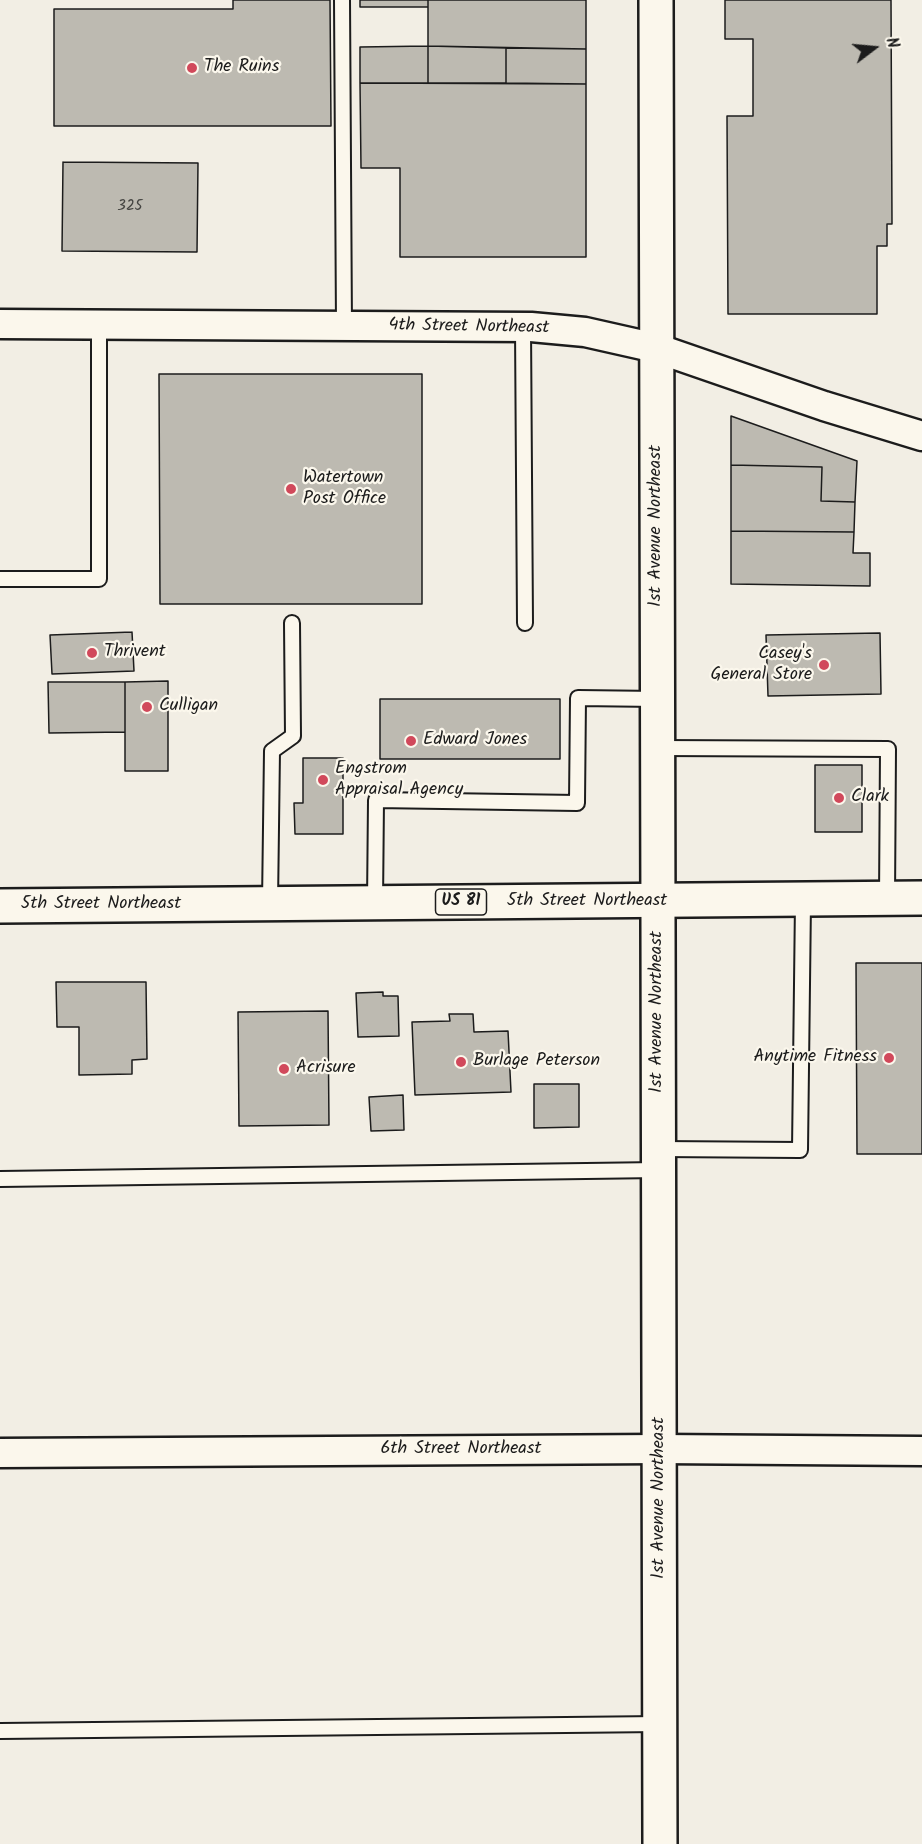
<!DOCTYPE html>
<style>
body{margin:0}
#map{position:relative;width:922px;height:1844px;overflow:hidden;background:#f2eee4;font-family:Kalam,sans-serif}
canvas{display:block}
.north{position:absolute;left:844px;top:18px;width:60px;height:60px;-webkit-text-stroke:4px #fbf7ec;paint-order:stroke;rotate:74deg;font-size:16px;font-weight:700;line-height:24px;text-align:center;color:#1c1c1c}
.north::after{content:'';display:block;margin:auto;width:21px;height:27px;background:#1c1c1c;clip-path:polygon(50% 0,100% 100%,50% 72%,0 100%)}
</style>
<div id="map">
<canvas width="922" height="1844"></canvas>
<div class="north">N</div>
</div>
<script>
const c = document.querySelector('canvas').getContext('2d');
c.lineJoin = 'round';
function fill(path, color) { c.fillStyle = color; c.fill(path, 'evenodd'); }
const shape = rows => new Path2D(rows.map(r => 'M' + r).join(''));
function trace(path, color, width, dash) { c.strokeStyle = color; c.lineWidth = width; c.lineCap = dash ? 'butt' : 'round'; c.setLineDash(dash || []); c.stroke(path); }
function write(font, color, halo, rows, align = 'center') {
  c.font = font + ' Kalam,sans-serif'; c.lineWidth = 4.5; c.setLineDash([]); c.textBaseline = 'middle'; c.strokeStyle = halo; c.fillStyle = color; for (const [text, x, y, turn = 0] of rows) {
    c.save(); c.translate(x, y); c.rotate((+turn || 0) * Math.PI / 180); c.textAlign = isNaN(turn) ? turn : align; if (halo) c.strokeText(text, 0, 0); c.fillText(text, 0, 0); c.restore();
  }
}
const building = shape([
 [233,0,330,0,331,126,54,126,54,9,233,9,233,0],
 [360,0,428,0,428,7,360,7,360,0],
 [428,0,586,0,586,49,428,46,428,0],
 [725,0,891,0,892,224,887,224,887,246,877,246,877,314,728,314,727,116,753,116,753,39,725,39,725,0],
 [428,46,428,83,360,83,360,47,428,46],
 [428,46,506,48,506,83,428,83,428,46],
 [506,48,586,49,586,84,506,83,506,48],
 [360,83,586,84,586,257,400,257,400,168,361,168,360,83],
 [63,162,198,163,197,252,62,251,63,162],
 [159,374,422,374,422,604,160,604,159,374],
 [731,416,857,461,855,502,821,501,822,467,731,465,731,416],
 [731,465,822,467,821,501,855,502,854,532,731,531,731,465],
 [731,531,854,532,853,553,870,553,870,586,731,584,731,531],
 [132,632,134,671,52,674,50,635,132,632],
 [880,633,881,694,768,696,766,635,880,633],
 [168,681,168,771,125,771,125,682,168,681],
 [48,682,125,682,125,732,49,733,48,682],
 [380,699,560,699,560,759,380,759,380,699],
 [303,758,343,758,343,834,295,834,294,803,303,803,303,758],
 [815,765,862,765,862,832,815,832,815,765],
 [856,963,922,963,922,1154,857,1154,856,963],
 [56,982,146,982,147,1059,132,1060,132,1074,79,1075,79,1027,57,1027,56,982],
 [383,992,383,996,398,996,399,1036,358,1037,356,993,383,992],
 [328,1011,329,1125,239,1126,238,1012,328,1011],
 [449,1014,473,1014,474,1032,508,1031,511,1092,415,1095,412,1022,450,1021,449,1014],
 [534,1084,579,1084,579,1127,534,1128,534,1084],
 [403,1095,404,1130,371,1131,369,1097,403,1095]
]);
fill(building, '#bdbab1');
trace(building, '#1c1c1c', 1.5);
const lane = shape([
 [342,0,344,326],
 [523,327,525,623],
 [0,579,99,579,99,324],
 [658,748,888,749,887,899],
 [270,903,272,751,293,736,292,623],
 [375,903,376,800,577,803,578,698,658,699],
 [659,1149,800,1150,803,901],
 [0,1179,659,1170],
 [0,1731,660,1724]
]);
const street = shape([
 [0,324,531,327,585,332,656,348,824,406,922,436],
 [0,1453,660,1449,922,1451]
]);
const secondary = shape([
 [656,0,660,1844]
]);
const primary = shape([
 [0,906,922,898]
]);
trace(lane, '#1c1c1c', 18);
trace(street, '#1c1c1c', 33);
trace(secondary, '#1c1c1c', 38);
trace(primary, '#1c1c1c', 38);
trace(lane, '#fbf7ec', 14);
trace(street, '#fbf7ec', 28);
trace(secondary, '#fbf7ec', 33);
trace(primary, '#fbf7ec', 33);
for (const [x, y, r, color] of [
 [192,68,6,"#d1495b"],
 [291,489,6,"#d1495b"],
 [92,653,6,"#d1495b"],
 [824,665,6,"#d1495b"],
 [147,707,6,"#d1495b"],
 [411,741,6,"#d1495b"],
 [323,780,6,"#d1495b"],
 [839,798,6,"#d1495b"],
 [889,1058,6,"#d1495b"],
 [461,1062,6,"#d1495b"],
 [284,1069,6,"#d1495b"]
]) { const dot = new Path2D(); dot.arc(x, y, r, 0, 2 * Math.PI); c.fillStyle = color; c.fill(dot); trace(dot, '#fbf7ec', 2); }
write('15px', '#444441', null, [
 ["325",130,207]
]);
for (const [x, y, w] of [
 [461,902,51]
]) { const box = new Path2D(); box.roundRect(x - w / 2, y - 13, w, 26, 4.5); c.fillStyle = '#fbf7ec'; c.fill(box); trace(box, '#1c1c1c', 1.5); }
write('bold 16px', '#1c1c1c', null, [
 ["US 81",461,902]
]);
write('18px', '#1c1c1c', '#fbf7ec', [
 ["The Ruins",204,68],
 ["Watertown",303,479],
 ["Post Office",303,500],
 ["Thrivent",104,653],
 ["Casey's",812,655,"right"],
 ["General Store",812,676,"right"],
 ["Culligan",159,707],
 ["Edward Jones",423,741],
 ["Engstrom",335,770],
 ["Appraisal Agency",335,791],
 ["Clark",851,798],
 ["Anytime Fitness",877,1058,"right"],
 ["Burlage Peterson",473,1062],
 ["Acrisure",296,1069]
], 'left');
write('18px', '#1c1c1c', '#fbf7ec', [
 ["4th Street Northeast",469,328,1],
 ["1st Avenue Northeast",657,526,-90],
 ["5th Street Northeast",587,902],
 ["5th Street Northeast",101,905],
 ["1st Avenue Northeast",658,1012,-90],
 ["6th Street Northeast",461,1450],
 ["1st Avenue Northeast",660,1498,-90]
]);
</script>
